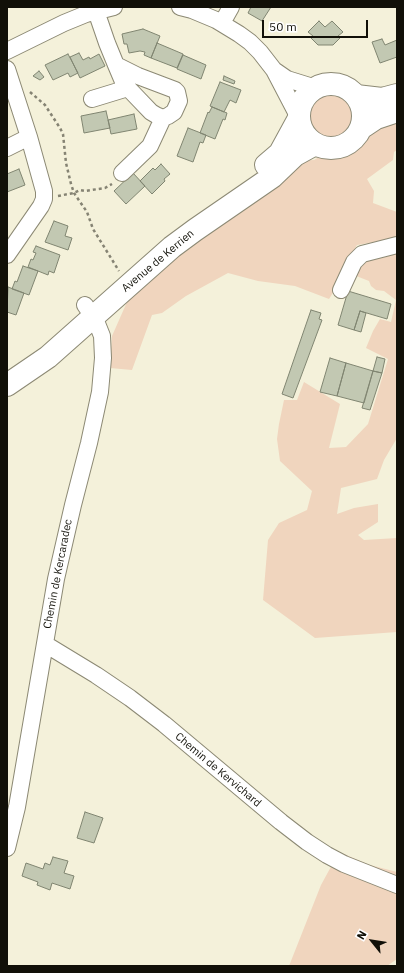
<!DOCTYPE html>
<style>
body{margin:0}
#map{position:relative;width:404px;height:973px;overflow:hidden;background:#f4f1da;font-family:"IBM Plex Sans",sans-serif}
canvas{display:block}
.frame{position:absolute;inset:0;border:8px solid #111008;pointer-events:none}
.north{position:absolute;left:352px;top:921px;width:40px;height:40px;-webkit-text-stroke:3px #fff;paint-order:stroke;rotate:300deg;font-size:11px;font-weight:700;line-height:16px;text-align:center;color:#111008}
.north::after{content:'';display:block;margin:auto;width:14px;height:18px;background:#111008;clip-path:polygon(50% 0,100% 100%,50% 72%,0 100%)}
.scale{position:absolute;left:262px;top:20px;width:106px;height:18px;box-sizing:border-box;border:2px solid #111008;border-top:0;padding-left:5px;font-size:12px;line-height:14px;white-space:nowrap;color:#111008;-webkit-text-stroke:3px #fff;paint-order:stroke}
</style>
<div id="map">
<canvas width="404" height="973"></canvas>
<div class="frame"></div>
<div class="north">N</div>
<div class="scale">50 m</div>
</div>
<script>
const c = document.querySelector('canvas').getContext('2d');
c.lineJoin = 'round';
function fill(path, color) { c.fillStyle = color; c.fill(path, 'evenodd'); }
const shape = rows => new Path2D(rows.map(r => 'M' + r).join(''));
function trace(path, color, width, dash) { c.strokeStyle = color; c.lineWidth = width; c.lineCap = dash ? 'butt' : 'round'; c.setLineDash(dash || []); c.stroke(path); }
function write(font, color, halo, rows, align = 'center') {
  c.font = font + ' "IBM Plex Sans",sans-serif'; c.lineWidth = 3; c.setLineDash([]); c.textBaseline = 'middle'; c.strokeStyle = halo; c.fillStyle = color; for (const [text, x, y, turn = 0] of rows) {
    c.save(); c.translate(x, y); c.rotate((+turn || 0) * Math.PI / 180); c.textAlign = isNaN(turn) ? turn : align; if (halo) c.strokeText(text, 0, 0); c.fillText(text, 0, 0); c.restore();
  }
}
fill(shape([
 '307 115a24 24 0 1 1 48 0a24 24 0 1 1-48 0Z',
 [397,118,397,150,394,152,393,160,367,179,374,191,373,203,397,212,397,238,357,245,350,257,397,252,397,438,384,460,377,479,341,488,337,514,354,508,378,504,378,522,358,535,364,540,397,538,397,632,315,638,263,600,268,540,279,523,307,510,312,491,280,461,277,439,279,424,284,400,297,400,304,382,340,404,329,448,346,447,368,424,388,359,366,348,373,331,380,319,391,322,396,300,384,291,376,290,371,286,369,281,346,272,329,299,295,286,258,281,228,273,186,296,162,313,152,315,132,370,110,368,112,336,127,302,137,286,296,161,314,160,327,152,342,150,380,124],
 [339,852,370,865,397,872,397,959,387,966,289,966,321,885]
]), '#f0d5be');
const building = shape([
 [251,7,271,7,262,21,248,13,251,7],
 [319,21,325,27,332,21,343,32,338,36,340,38,333,45,318,45,311,38,313,36,308,32,319,21],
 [143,29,160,36,151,58,144,55,145,52,140,51,129,53,127,44,124,44,122,34,143,29],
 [382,39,385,45,397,40,397,57,380,63,372,42,382,39],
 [157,43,183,54,177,68,151,58,157,43],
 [79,53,83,60,89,57,90,59,99,54,105,66,80,78,70,57,79,53],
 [68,54,78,73,70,77,68,73,53,80,45,65,68,54],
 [183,55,206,65,201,79,177,69,183,55],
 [39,71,44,77,40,80,33,76,39,71],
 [224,76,235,81,234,84,223,80,224,76],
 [220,82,241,90,236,103,230,100,224,112,210,106,220,82],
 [212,107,227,113,225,120,223,119,215,139,200,133,208,112,209,113,212,107],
 [106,111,110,128,84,133,81,116,106,111],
 [134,114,137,129,111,134,108,120,134,114],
 [188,128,206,135,203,143,200,142,193,162,177,156,188,128],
 [161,164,170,174,164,179,165,181,152,194,140,181,153,168,155,170,161,164],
 [19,169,25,185,7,192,7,174,19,169],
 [133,173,145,186,126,204,114,191,133,173],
 [54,221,68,226,65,236,72,238,68,250,45,242,54,221],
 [36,246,60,255,54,273,49,271,48,275,28,267,31,259,33,260,36,253,33,252,36,246],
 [23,266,38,271,29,295,12,289,15,281,17,282,23,266],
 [8,287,24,293,16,315,7,312,8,287],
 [348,291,391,304,387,319,360,311,354,330,338,325,348,291],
 [311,310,321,313,319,319,322,320,293,398,282,394,311,310],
 [360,311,366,313,361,332,354,330,360,311],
 [377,357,385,359,382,373,373,371,377,357],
 [330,358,346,363,337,396,320,392,330,358],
 [346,363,373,371,364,403,337,396,346,363],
 [373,371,382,373,370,410,362,408,373,371],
 [85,812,103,818,94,843,77,838,85,812],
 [53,857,68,861,64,873,74,876,70,889,52,883,50,890,37,885,38,882,22,876,26,863,43,869,45,863,50,865,53,857]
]);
fill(building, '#c2c8b2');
trace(building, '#808571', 1);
const minor = shape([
 [180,7,192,10,216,20,239,34,250,42,260,52,274,70,298,116],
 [96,11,107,43,116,65,124,84,128,88,151,112,156,115,163,118,168,116,174,112,179,101,177,92,175,90,138,76,116,65],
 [222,23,231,7],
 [7,51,64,23,86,14,114,7],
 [7,69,29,137,44,191,44,199,41,206,7,255],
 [274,70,287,79,316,88],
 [92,99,128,88],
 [7,148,29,137],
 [122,173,150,146,163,118],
 [341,290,354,262,362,254,397,245],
 [45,644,96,675,130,698,164,724,281,822,307,842,327,855,344,864,397,885],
 [7,848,17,807,56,579,73,505,89,443,100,392,103,358,102,336,96,321,85,305]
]);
const primary = shape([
 '299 116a32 32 0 1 1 64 0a32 32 0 1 1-64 0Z',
 [356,96,382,99,397,95],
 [361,128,376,118,397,111],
 [266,165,280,153,298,120],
 [7,385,48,357,172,247,195,230,272,177,295,155,315,144]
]);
trace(minor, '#8c8974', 18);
trace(primary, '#8c8974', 24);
trace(shape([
 [30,92,45,105,60,128,63,134,66,163,71,184,74,193,87,212,93,229,119,271],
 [58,196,74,193,80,190,85,191,105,188,112,184]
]), '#858373', 2.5, [3, 3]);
trace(minor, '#fff', 16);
trace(primary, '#fff', 22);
write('11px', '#111008', '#fff', [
 ["Avenue de Kerrien",158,261,-40],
 ["Chemin de Kercaradec",58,574,-79],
 ["Chemin de Kervichard",218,770,40]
]);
</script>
